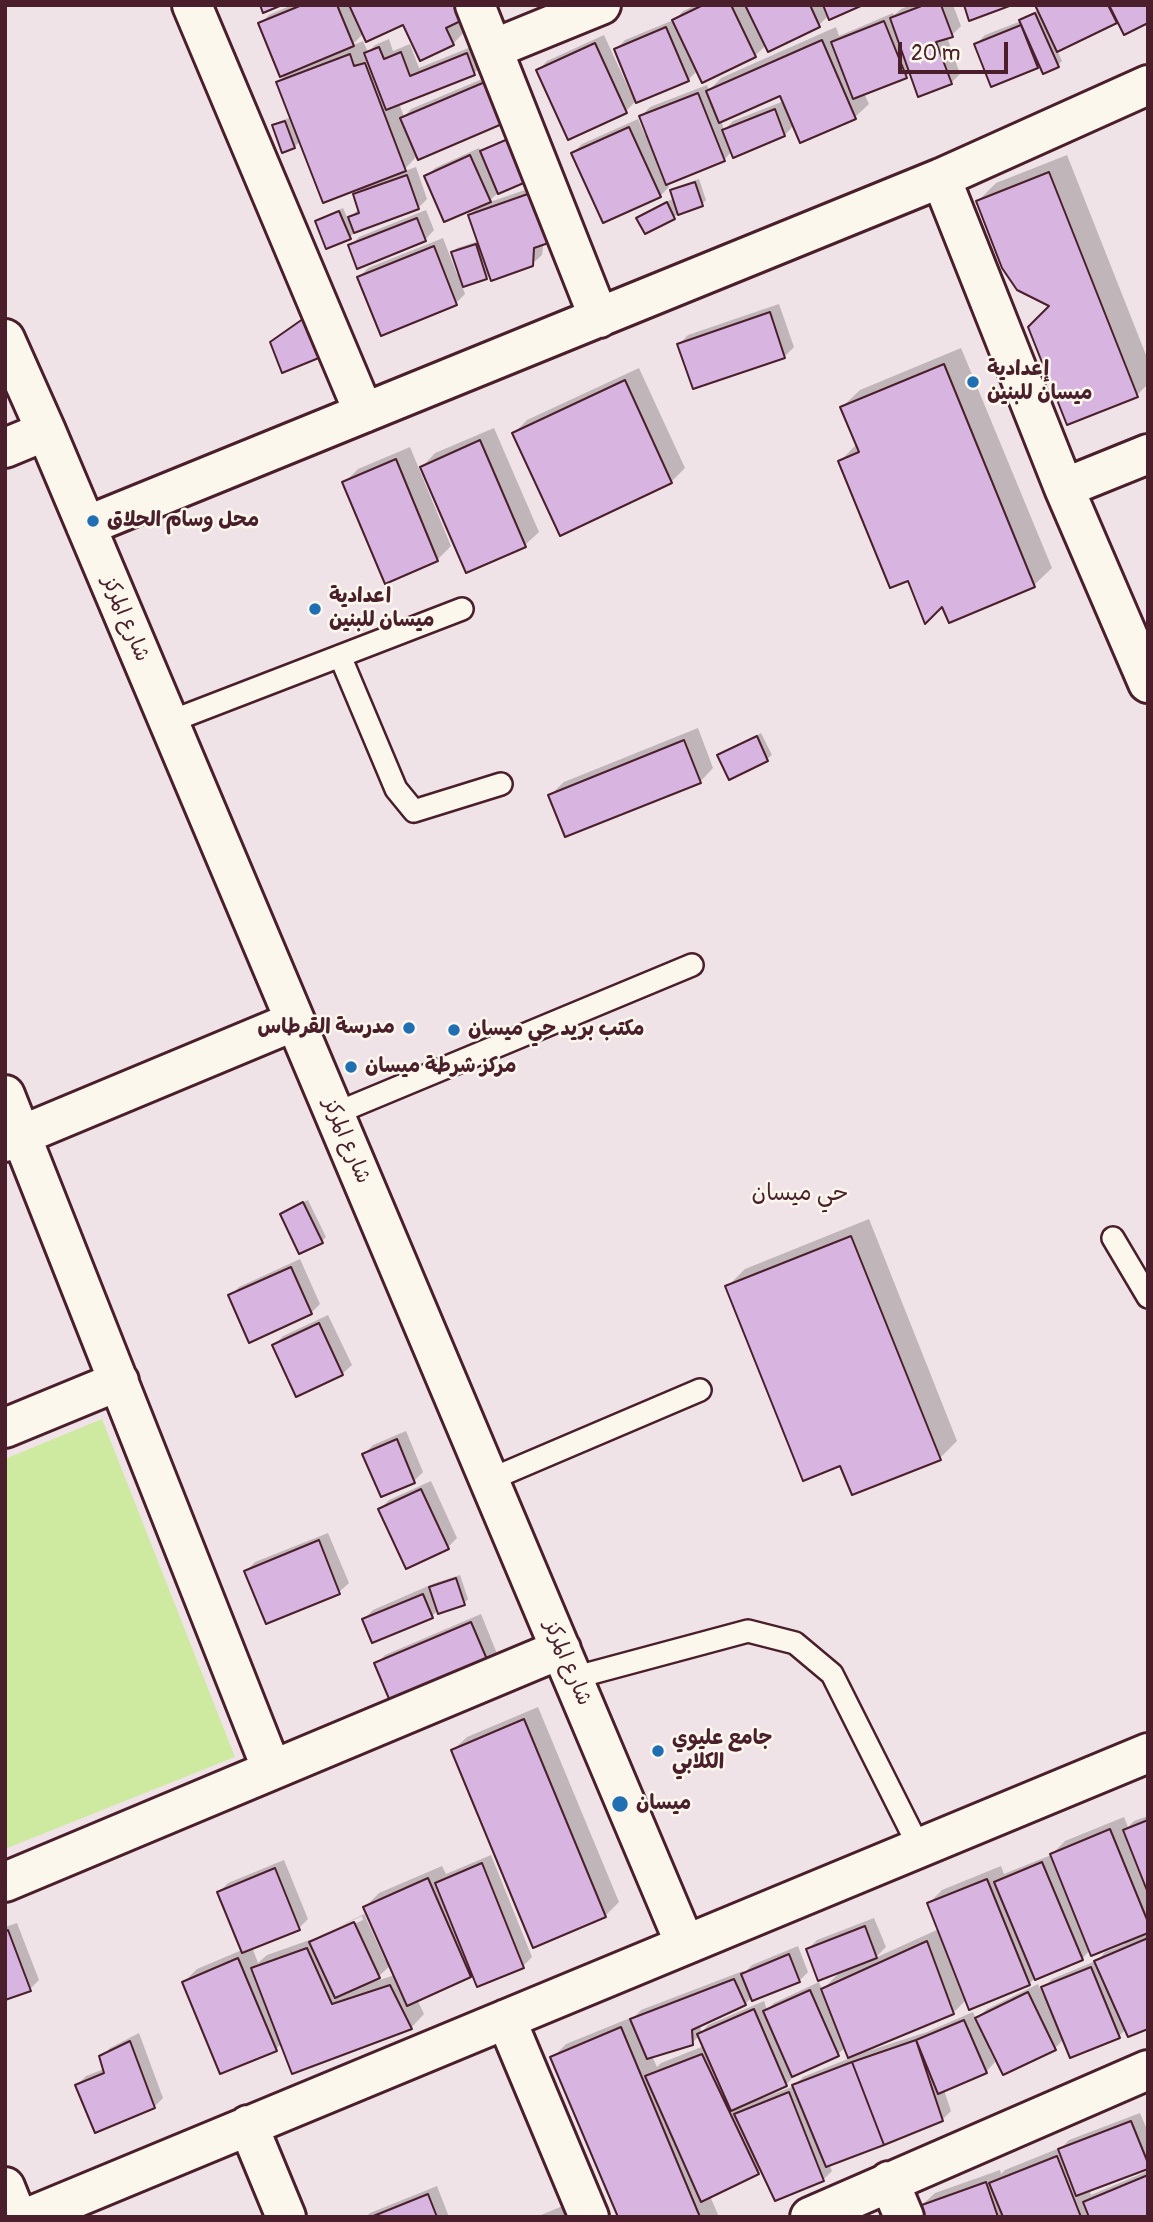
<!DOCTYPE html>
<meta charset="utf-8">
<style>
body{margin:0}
#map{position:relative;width:1153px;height:2222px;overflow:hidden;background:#f0e3e8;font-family:Pangolin,sans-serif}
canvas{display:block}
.frame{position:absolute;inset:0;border:7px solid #4a1f2b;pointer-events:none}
.scale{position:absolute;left:898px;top:42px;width:110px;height:32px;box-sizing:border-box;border:4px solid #4a1f2b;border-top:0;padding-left:9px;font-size:21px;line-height:24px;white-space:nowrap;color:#4a1f2b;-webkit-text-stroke:5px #fbf7ec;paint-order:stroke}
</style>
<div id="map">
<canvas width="1153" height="2222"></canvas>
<div class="frame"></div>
<div class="scale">20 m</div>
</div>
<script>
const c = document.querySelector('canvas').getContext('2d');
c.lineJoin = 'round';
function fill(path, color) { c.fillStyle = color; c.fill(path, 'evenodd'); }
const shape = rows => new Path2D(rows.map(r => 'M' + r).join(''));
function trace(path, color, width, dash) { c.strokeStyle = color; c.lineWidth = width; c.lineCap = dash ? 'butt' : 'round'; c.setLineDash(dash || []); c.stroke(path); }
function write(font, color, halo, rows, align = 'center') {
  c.font = font + ' Pangolin,"Playpen Sans Arabic",sans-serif'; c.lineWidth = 5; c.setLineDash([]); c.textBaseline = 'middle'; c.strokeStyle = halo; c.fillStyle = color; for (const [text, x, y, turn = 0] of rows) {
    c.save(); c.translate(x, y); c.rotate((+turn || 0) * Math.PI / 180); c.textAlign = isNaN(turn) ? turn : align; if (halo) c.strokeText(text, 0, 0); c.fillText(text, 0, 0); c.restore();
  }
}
fill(shape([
 [102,1419,235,1757,5,1849,5,1459]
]), '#cee9a0');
fill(shape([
 [292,5,480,5,466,30,453,44,403,22,364,33,351,46,363,41,368,52,375,45,389,39,393,51,410,44,419,68,476,45,483,64,474,73,399,103,404,117,411,109,494,74,402,172,416,167,427,199,418,208,353,231,354,233,350,237,317,222,321,218,343,208,348,219,360,208,355,195,366,184,301,141,294,147,274,126,278,122,291,117,278,83,290,70,260,24,269,15],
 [696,5,859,5,829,15,819,25,766,45,755,56,698,70,688,80,635,102,626,111,538,70,547,61,604,35,633,98,636,97,616,49,625,40,676,19,683,11],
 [911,5,953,5,961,26,952,35,947,37,960,74,951,83,911,71,906,77,864,93,869,104,855,117,794,125,785,135,732,151,724,160,667,182,669,187,660,196,573,153,582,144,638,119,645,135,648,134,641,116,650,107,707,85,709,90,721,78,836,27,839,36,893,13,894,15,901,9],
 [781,94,784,101,733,121,724,130,721,120],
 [1037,5,1148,5,1057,50,1062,61,1058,65,1040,63,1037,66,976,44,985,35,1021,21,1025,16,1039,10],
 [512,137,499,192,487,203,551,181,542,255,532,264,491,273,486,278,462,286,465,294,456,303,359,277,368,268,443,238,457,274,460,273,453,252,457,248,479,241,470,215,480,205,426,177,435,168,479,148,482,153,487,148],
 [1067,155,1148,360,1148,384,1137,395,1051,306,978,201,996,183],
 [699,179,706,200,702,204,679,213,674,217,646,232,638,218,643,214,674,198,672,191,676,187],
 [426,210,434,230,425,240,350,246,359,237],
 [779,304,794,347,785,356,694,387,679,344,688,335],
 [961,348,1052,568,1034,585,943,604,909,578,840,461,857,444,842,407,860,390],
 [639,368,685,468,671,482,514,433,527,420],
 [494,428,539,532,525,545,422,467,435,453],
 [410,447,451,546,437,560,344,483,358,469],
 [698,728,713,768,700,782,550,795,564,782],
 [761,733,772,755,767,759,730,778,719,756,724,752],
 [308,1200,326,1237,322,1241,282,1214,286,1210],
 [869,1219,957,1441,940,1458,841,1464,727,1287,745,1269],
 [300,1259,320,1304,311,1313,230,1296,239,1287],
 [328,1315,352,1365,342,1374,297,1395,274,1345,283,1336],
 [406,1431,423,1472,414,1481,364,1454,373,1445],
 [431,1481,457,1538,448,1547,380,1509,389,1500],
 [328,1533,349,1583,339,1592,267,1622,246,1571,255,1562],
 [460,1575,468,1599,464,1603,438,1610,432,1616,364,1619,373,1610,435,1583],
 [481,1614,500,1661,376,1664,385,1655],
 [538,1707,619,1902,606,1915,534,1945,453,1750,467,1737],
 [1148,1816,1148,1933,1146,1934,1148,1934,1148,2027,1126,2029,1119,2036,1064,2039,1055,2048,989,2049,995,2062,986,2072,944,2090,951,2111,942,2120,829,2164,832,2171,823,2180,762,2169,710,2196,719,2217,619,2217,553,2057,566,2044,635,2016,641,2010,743,1971,744,1973,752,1965,798,1946,808,1972,799,1981,752,1997,745,2004,700,2024,701,2033,708,2025,764,2001,767,2010,774,2003,819,1982,822,1990,843,1969,808,1949,817,1940,874,1918,886,1947,875,1958,939,1929,929,1903,942,1890,1001,1866,1004,1874,1051,1855,1065,1841,1124,1817,1128,1827,1134,1821],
 [1124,1941,1125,1944,1105,1952,1098,1960,1052,1979,1043,1988,1046,1996,1044,1997,1038,1984,987,2009,976,2019,973,2012,927,2032,865,2052,864,2050,953,2013,967,1999,1029,1984,1034,1979,1082,1959,1090,1950],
 [700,2035,704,2046,661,2063,657,2067,652,2056,692,2043],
 [846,2047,850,2058,803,2077,794,2086,763,2098,761,2095,786,2085,795,2075,838,2054],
 [491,1855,532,1957,523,1966,473,1973,417,1999,424,2014,411,2028,282,2043,276,2049,184,1982,197,1969,242,1950,219,1892,228,1883,284,1860,308,1919,299,1928,252,1947,258,1963,267,1955,318,1937,364,1914,385,1960,388,1958,365,1907,379,1893,442,1866,446,1874],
 [362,1916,363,1920,321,1939,321,1935],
 [391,1965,395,1975,367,1984,366,1982,379,1976],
 [17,1923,39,1980,30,1989,5,1998,5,1927],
 [139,2033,163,2098,154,2107,77,2085,86,2076,104,2069,101,2057,110,2048],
 [1140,2113,1148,2132,1148,2167,1089,2189,1091,2195,1148,2171,1148,2217,925,2217,921,2206,935,2193,1000,2170,1001,2174,1005,2170,1062,2147,1069,2140],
 [437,2186,449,2217,366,2217,370,2213],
 [570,2203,575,2217,536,2217]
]), '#0003');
const building = shape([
 [260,5,282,5,263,13,260,5],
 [302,5,337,5,354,46,280,77,258,23,302,5],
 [349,5,466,5,471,16,446,28,454,45,420,61,403,25,366,42,349,5],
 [703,5,731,5,756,57,702,83,672,20,703,5],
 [745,5,810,5,820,27,768,52,745,5],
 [823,5,863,5,829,20,823,5],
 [924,5,941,5,953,37,936,42,952,84,918,97,890,18,924,5],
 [964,5,1012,5,969,21,964,5],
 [1035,5,1108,5,1117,23,1057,52,1035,5],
 [1109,5,1148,5,1148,23,1124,35,1109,5],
 [1035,13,1059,67,1043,74,1019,20,1035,13],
 [884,21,907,78,853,99,831,42,884,21],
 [1021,25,1038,68,991,87,974,44,1021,25],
 [666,27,689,81,636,103,614,49,666,27],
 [822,40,856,119,800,143,780,96,719,123,706,91,822,40],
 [595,43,627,113,568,140,536,70,595,43],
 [379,47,384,59,401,52,410,76,467,53,475,75,386,110,364,53,379,47],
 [350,54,354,66,365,63,406,171,323,203,276,82,350,54],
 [485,82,502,124,418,160,400,118,485,82],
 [698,93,725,161,666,185,639,116,698,93],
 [775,109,785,136,733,158,722,130,775,109],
 [285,121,295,148,282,153,272,125,285,121],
 [629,127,661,197,603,223,571,153,629,127],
 [508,139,526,182,498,194,480,151,508,139],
 [470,155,491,202,444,222,424,176,470,155],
 [1049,172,1138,397,1067,425,1028,327,1049,306,1017,290,1002,268,976,201,1049,172],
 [407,175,419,209,354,233,348,217,359,213,353,194,407,175],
 [695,182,703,206,678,215,670,190,695,182],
 [542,189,560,239,534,248,533,266,491,281,468,215,542,189],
 [667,202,675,219,645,234,636,218,667,202],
 [339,211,351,239,326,249,315,221,339,211],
 [417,218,426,241,357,269,348,245,417,218],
 [476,244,487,279,463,287,451,252,476,244],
 [434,246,457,305,381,336,357,277,434,246],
 [770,312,785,358,693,389,677,344,770,312],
 [310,314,326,355,282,373,270,342,310,314],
 [944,364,1035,587,949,623,942,607,925,624,908,581,890,588,838,461,859,452,840,407,944,364],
 [625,380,672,483,560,536,512,433,625,380],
 [480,440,526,547,466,573,420,467,480,440],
 [396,459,438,561,385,584,342,482,396,459],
 [757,736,768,761,729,780,717,755,757,736],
 [684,740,701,783,565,837,548,795,684,740],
 [303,1202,323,1243,299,1254,280,1214,303,1202],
 [851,1236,941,1460,852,1495,840,1466,803,1481,725,1286,851,1236],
 [291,1267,312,1314,249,1343,228,1295,291,1267],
 [319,1323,343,1375,296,1397,272,1345,319,1323],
 [397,1439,415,1483,381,1497,362,1454,397,1439],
 [421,1489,449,1549,406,1569,378,1509,421,1489],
 [319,1540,340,1594,266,1624,244,1571,319,1540],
 [456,1578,465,1605,438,1614,429,1587,456,1578],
 [423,1594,433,1618,372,1643,362,1619,423,1594],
 [471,1622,492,1671,395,1713,374,1663,471,1622],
 [524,1719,606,1917,533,1948,451,1750,524,1719],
 [1148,1820,1148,1893,1123,1830,1148,1820],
 [1110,1829,1148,1922,1148,1933,1091,1956,1050,1854,1110,1829],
 [1042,1862,1083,1960,1035,1980,994,1882,1042,1862],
 [482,1863,524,1968,477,1987,435,1883,482,1863],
 [275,1868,300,1930,242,1953,217,1892,275,1868],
 [428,1878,471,1977,407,2006,363,1907,428,1878],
 [987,1879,1030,1985,969,2010,927,1903,987,1879],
 [354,1922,380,1978,335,1998,309,1942,354,1922],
 [865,1926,877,1958,818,1981,806,1949,865,1926],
 [8,1930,31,1991,5,2000,5,1931,8,1930],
 [1148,1938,1148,2029,1128,2037,1094,1961,1148,1938],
 [927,1941,954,2014,848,2058,821,1989,927,1941],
 [307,1948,332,2004,390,1985,412,2029,292,2074,251,1968,307,1948],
 [789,1954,800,1982,752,2001,741,1974,789,1954],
 [238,1958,277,2051,220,2074,182,1982,238,1958],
 [1091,1967,1120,2038,1070,2058,1041,1987,1091,1967],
 [734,1979,746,2005,692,2030,693,2045,647,2059,630,2019,734,1979],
 [810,1990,839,2056,792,2077,763,2011,810,1990],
 [1028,1992,1056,2050,1003,2075,975,2018,1028,1992],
 [754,2009,787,2086,731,2111,697,2034,754,2009],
 [964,2020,987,2073,938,2094,916,2040,964,2020],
 [621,2027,700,2217,618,2217,550,2057,621,2027],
 [916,2040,943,2121,884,2145,852,2062,916,2040],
 [130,2041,155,2108,95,2133,75,2085,104,2073,99,2056,130,2041],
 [702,2054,759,2174,701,2202,645,2076,702,2054],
 [852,2062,884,2145,826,2167,792,2085,852,2062],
 [789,2092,824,2181,775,2201,734,2114,789,2092],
 [1131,2121,1148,2163,1148,2169,1076,2196,1058,2149,1131,2121],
 [1057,2156,1081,2217,1003,2217,989,2183,1057,2156],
 [1148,2175,1148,2217,1089,2217,1083,2202,1148,2175],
 [986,2182,998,2217,923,2217,919,2206,986,2182],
 [428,2194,437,2217,371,2217,428,2194]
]);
fill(building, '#d7b5e0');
trace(building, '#4a1f2b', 2);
const service = shape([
 [340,656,396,789,414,811,501,784],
 [169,722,462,609],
 [334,1114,692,965],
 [1113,1238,1148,1297],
 [489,1480,700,1390],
 [573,1678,748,1631,795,1643,832,1674,919,1847]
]);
const minor = shape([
 [192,5,364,413],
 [475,5,599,318],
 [493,49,601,5],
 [941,178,1064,488,1148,683],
 [5,339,46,431,685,1944],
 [5,448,46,431],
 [1064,488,1148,454],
 [86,526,941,178,1148,85],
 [5,1095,272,1770],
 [5,1142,295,1021],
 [5,1428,119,1381],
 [5,1882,561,1649],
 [506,2019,589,2217],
 [248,2125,286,2217],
 [889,2181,904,2217],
 [5,2187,17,2217],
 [29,2217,1148,1753],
 [810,2217,1148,2070]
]);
trace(service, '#4a1f2b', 26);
trace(minor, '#4a1f2b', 44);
trace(service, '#fbf7ec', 21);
trace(minor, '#fbf7ec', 38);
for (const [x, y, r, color] of [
 [973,382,7,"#1f6fb2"],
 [93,521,7,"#1f6fb2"],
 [315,609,7,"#1f6fb2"],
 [409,1028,7,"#1f6fb2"],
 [454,1030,7,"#1f6fb2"],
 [351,1067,7,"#1f6fb2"],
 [658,1751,7,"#1f6fb2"],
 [620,1804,9,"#1f6fb2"]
]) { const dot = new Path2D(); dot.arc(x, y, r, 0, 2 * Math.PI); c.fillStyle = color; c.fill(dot); trace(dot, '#fbf7ec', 2.5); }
write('bold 21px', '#4a1f2b', '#fbf7ec', [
 ["إعدادية",987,370],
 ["ميسان للبنين",987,394],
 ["محل وسام الحلاق",107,521],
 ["اعدادية",329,597],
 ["ميسان للبنين",329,621],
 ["مدرسة القرطاس",395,1028,"right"],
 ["مكتب بريد حي ميسان",468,1030],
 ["مركز شرطة ميسان",365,1067],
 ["جامع عليوي",672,1739],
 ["الكلابي",672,1763],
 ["ميسان",636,1804]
], 'left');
write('21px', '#4a1f2b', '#fbf7ec', [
 ["شارع المركز",125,619,67],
 ["شارع المركز",346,1141,67],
 ["شارع المركز",567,1663,67]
]);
write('23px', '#4a1f2b', '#fbf7ec', [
 ["حي ميسان",800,1194]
]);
</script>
